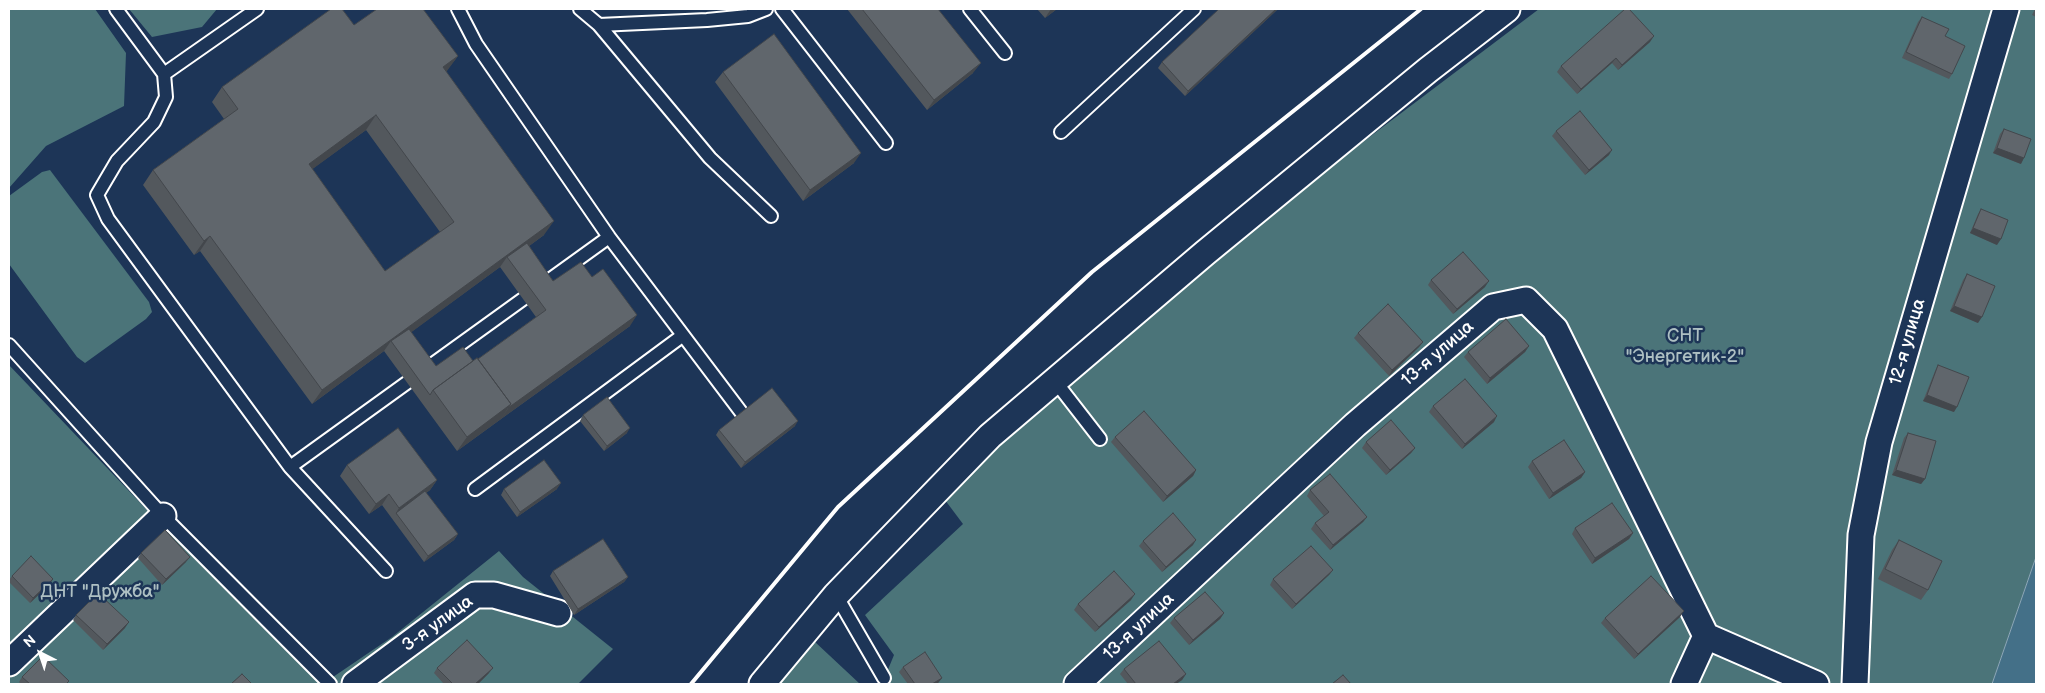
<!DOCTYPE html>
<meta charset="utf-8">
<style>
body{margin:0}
#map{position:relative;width:2045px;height:693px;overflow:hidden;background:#1d3557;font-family:"Balsamiq Sans",sans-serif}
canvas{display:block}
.frame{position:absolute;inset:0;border:10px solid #fff;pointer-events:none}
.north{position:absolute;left:15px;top:628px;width:50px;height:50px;-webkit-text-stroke:4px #1d3557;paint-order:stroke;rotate:319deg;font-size:14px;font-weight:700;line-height:20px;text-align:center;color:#fff}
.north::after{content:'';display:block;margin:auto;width:18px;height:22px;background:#fff;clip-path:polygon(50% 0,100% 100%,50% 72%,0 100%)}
</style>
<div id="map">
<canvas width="2045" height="693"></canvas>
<div class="frame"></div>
<div class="north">N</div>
</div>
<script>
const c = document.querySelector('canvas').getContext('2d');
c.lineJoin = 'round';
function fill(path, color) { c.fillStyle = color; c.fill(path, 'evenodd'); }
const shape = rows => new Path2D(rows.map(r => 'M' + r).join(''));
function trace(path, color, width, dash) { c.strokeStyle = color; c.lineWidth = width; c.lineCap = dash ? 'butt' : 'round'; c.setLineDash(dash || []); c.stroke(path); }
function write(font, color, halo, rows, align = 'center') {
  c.font = font + ' "Balsamiq Sans",sans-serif'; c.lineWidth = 5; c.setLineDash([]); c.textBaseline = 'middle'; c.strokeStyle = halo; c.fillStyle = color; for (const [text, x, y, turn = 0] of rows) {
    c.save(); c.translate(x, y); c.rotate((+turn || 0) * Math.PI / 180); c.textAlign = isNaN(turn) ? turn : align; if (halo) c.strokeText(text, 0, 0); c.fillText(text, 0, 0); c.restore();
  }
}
fill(shape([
 [9,9,95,9,126,53,124,106,46,146,9,188],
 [129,9,217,9,202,27,152,37],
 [1539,9,2036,9,2036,557,1992,684,882,684,894,655,865,615,963,524,942,496,1051,392,1343,157],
 [50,170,149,302,152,312,146,319,85,363,77,357,9,264,9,196,42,172],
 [9,365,169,533,180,523,333,677,392,637,499,551,523,577,613,649,578,684,9,684],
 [814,641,860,684,780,684]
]), '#4b7479');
const water = shape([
 [2036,557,2036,684,1992,684,2036,557]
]);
fill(water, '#447088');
trace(water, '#8fa9b8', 1);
const lane = shape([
 [116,9,164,74,166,97,154,122,117,161,97,195,108,219,290,467,386,571],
 [458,9,476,44,609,237,741,412],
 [580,9,599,25,707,20,748,16,766,9],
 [782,9,886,143],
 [970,9,1005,53],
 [599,25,710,158,771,216],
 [164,74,257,9],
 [1061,132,1194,9],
 [9,345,163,516,330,684],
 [1055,381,1100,439],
 [290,467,609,237],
 [475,489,682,336],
 [836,595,884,678]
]);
const street = shape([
 [9,663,163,516],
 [355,684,475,595,494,595,558,613],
 [762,684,836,595,990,436,1205,253,1428,70,1507,9],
 [1077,684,1355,425,1493,307,1526,300,1555,329,1706,636],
 [1684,684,1706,636,1816,684],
 [1855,684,1861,535,1879,442,2006,9]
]);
trace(lane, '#fff', 16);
trace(street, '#fff', 29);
trace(lane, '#1d3557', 12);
trace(street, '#1d3557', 25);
trace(shape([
 [691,684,838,507,1092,272,1421,9]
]), '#fff', 4);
fill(shape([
 [847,9,938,9,973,73,927,110],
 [1037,9,1057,9,1045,18],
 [1278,9,1185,96,1158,68,1162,62],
 [2035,9,2036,9,2036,17,2032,15],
 [1922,17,1945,36,1952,74,1949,79,1902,58,1918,22],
 [354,25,458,56,446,71,544,235,529,246,553,281,592,277,630,326,501,419,457,451,384,351,312,404,200,251,194,255,143,185,153,170,224,119,212,102,222,87],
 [366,130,440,232,385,271,312,169],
 [500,267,536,317,478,359,473,361,436,366,411,332],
 [1650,42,1618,70,1612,63,1577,94,1557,72,1561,66],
 [723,72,854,163,803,201,715,82],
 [2004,129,2021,164,1993,153,2000,134],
 [1556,131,1609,155,1585,175,1552,136],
 [1981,209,1997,245,1970,233,1978,214],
 [1967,274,1978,323,1950,311,1963,280],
 [1431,280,1485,287,1453,314,1428,285],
 [1358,333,1423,342,1419,347,1389,376,1354,338],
 [1529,346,1525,352,1487,384,1464,357,1468,352],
 [1938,365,1954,412,1923,401,1935,371],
 [1433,406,1494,422,1462,449,1429,412],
 [583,415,627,433,604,451,580,421],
 [795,426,741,468,716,435,719,430],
 [1908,433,1925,479,1921,484,1892,475,1904,438],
 [1115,437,1196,470,1193,476,1163,502,1111,442],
 [1366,442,1415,448,1411,453,1386,475,1362,448],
 [1532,461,1585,472,1581,478,1549,499,1528,467],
 [347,465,437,480,430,490,426,493,458,534,454,540,424,562,382,505,369,514,340,476],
 [504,489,557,489,517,517,501,495],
 [1310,490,1367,517,1363,522,1330,550,1311,529,1315,523,1324,516,1307,496],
 [1575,528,1633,533,1629,539,1592,564,1572,534],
 [1899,540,1928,590,1921,600,1878,579,1892,550],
 [1143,541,1193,545,1162,572,1139,546],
 [141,553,186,562,162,585,138,558],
 [1333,570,1329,575,1292,609,1270,585,1273,579],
 [553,571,628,577,624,582,574,615,550,576],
 [12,576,50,584,30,603,9,582,9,580],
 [1131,600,1095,632,1074,610,1078,604],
 [1224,613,1220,619,1189,645,1170,623,1174,618],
 [76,615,125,628,103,650,73,620],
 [1680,617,1634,659,1601,623,1605,618],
 [903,667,942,678,938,683,936,684,908,684,899,672],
 [437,668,489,673,478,684,444,684,434,673],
 [1124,669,1186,674,1182,680,1176,684,1128,684,1120,674],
 [22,677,69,681,66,684,21,684,19,682]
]), '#53585d');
fill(shape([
 [1051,9,1057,9,1045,18],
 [1276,9,1278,9,1185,96,1188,91],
 [1654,36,1650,42,1618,70,1622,65],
 [458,56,447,71,433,81,443,67],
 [1616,58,1612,63,1577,94,1581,89],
 [981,63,973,73,927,110,934,100],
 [376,115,366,130,299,179,309,164],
 [1997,148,2024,158,2021,164,1993,153],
 [1612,150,1609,155,1585,175,1589,170],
 [861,153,854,163,803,201,810,190],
 [554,221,544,235,510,260,507,257,500,267,394,345,391,341,384,351,312,404,322,390],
 [1973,228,2001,239,1997,245,1970,233],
 [210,236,200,251,194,255,204,241],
 [1489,281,1485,287,1453,314,1457,309],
 [1954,306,1982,317,1978,323,1950,311],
 [637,315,630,326,501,419,508,408],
 [1423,342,1419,347,1389,376,1392,370],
 [1529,346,1525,352,1487,384,1490,378],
 [1927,395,1957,407,1954,412,1923,401],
 [511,404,501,419,457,451,467,437],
 [1497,416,1494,422,1462,449,1465,444],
 [798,421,795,426,741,468,745,462],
 [630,428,627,433,604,451,607,446],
 [1415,448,1411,453,1386,475,1390,470],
 [1196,470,1193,476,1163,502,1167,496],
 [1896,470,1925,479,1921,484,1892,475],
 [1585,472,1581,478,1549,499,1553,493],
 [437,480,430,490,397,515,396,513,399,508],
 [561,483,557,489,517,517,520,512],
 [389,494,382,505,369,514,376,504],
 [1367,517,1363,522,1330,550,1333,545],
 [1633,533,1629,539,1592,564,1595,558],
 [458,534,454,540,424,562,428,556],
 [1196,540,1193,545,1162,572,1166,567],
 [190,557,186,562,162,585,166,579],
 [1333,570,1329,575,1292,609,1296,604],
 [628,577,624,582,574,615,578,609],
 [53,579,50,584,30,603,33,598],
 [1135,594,1131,600,1095,632,1099,627],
 [1684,611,1680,617,1634,659,1638,654],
 [1224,613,1220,619,1189,645,1193,640],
 [129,622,125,628,103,650,107,644],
 [493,668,489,673,478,684,475,684],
 [1186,674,1182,680,1176,684,1173,684],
 [942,678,938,683,936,684,932,684]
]), '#43474c');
const building = shape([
 [331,9,342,9,354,25,377,9,423,9,458,56,443,67,554,221,322,390,210,236,204,241,153,170,238,109,222,87,331,9],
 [376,115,454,222,385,271,309,164,376,115],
 [862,9,938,9,981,63,934,100,862,9],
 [1219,9,1276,9,1188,91,1162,62,1219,9],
 [1625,9,1629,9,1654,36,1622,65,1616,58,1581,89,1561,66,1625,9],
 [1922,17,1949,29,1945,36,1965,46,1952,74,1906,52,1922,17],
 [774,34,861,153,810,190,723,72,774,34],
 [1580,111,1612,150,1589,170,1556,131,1580,111],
 [2004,129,2031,139,2024,158,1997,148,2004,129],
 [1981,209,2008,220,2001,239,1973,228,1981,209],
 [527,243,553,281,581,262,592,277,603,269,637,315,508,408,511,404,478,359,546,310,507,257,527,243],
 [1463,252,1489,281,1457,309,1431,280,1463,252],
 [1967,274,1995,286,1982,317,1954,306,1967,274],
 [1388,304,1423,342,1392,370,1358,333,1388,304],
 [1506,319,1529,346,1490,378,1468,352,1506,319],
 [409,329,436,366,463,347,473,361,433,390,430,395,391,341,409,329],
 [477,358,511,404,467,437,433,390,477,358],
 [1938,365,1969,377,1957,407,1927,395,1938,365],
 [1465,379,1497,416,1465,444,1433,406,1465,379],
 [772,388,798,421,745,462,719,430,772,388],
 [607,397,630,428,607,446,583,415,607,397],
 [1144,411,1196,470,1167,496,1115,437,1144,411],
 [1391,420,1415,448,1390,470,1366,442,1391,420],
 [398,428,437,480,399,508,389,494,376,504,347,465,398,428],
 [1908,433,1936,441,1925,479,1896,470,1908,433],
 [1564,440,1585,472,1553,493,1532,461,1564,440],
 [544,460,561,483,520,512,504,489,544,460],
 [1330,474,1367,517,1333,545,1315,523,1329,512,1310,490,1330,474],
 [425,491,458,534,428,556,396,513,425,491],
 [1612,503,1633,533,1595,558,1575,528,1612,503],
 [1173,513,1196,540,1166,567,1143,541,1173,513],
 [165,530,190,557,166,579,141,553,165,530],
 [603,539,628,577,578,609,553,571,603,539],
 [1899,540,1942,561,1928,590,1885,569,1899,540],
 [1311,546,1333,570,1296,604,1273,579,1311,546],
 [31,556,53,579,33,598,12,576,31,556],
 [1114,571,1135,594,1099,627,1078,604,1114,571],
 [1651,576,1684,611,1638,654,1605,618,1651,576],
 [1205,592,1224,613,1193,640,1174,618,1205,592],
 [98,593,129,622,107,644,76,615,98,593],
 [467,640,493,668,475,684,453,684,437,668,467,640],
 [1159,641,1186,674,1173,684,1136,684,1124,669,1159,641],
 [925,652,942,678,932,684,915,684,903,667,925,652],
 [43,656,69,681,66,684,30,684,22,677,43,656],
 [242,674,252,684,231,684,242,674],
 [1343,675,1351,684,1332,684,1343,675]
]);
fill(building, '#60666c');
trace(building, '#43474c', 1);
write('18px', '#aec0c3', '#1d3557', [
 ["СHТ",1685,336],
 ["\"Энергетик-2\"",1685,357],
 ["ДНТ \"Дружба\"",100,592]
]);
write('18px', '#fff', '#1d3557', [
 ["12-я улица",1908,342,-74],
 ["13-я улица",1438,354,-41],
 ["3-я улица",438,624,-36],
 ["13-я улица",1139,627,-43]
]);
</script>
